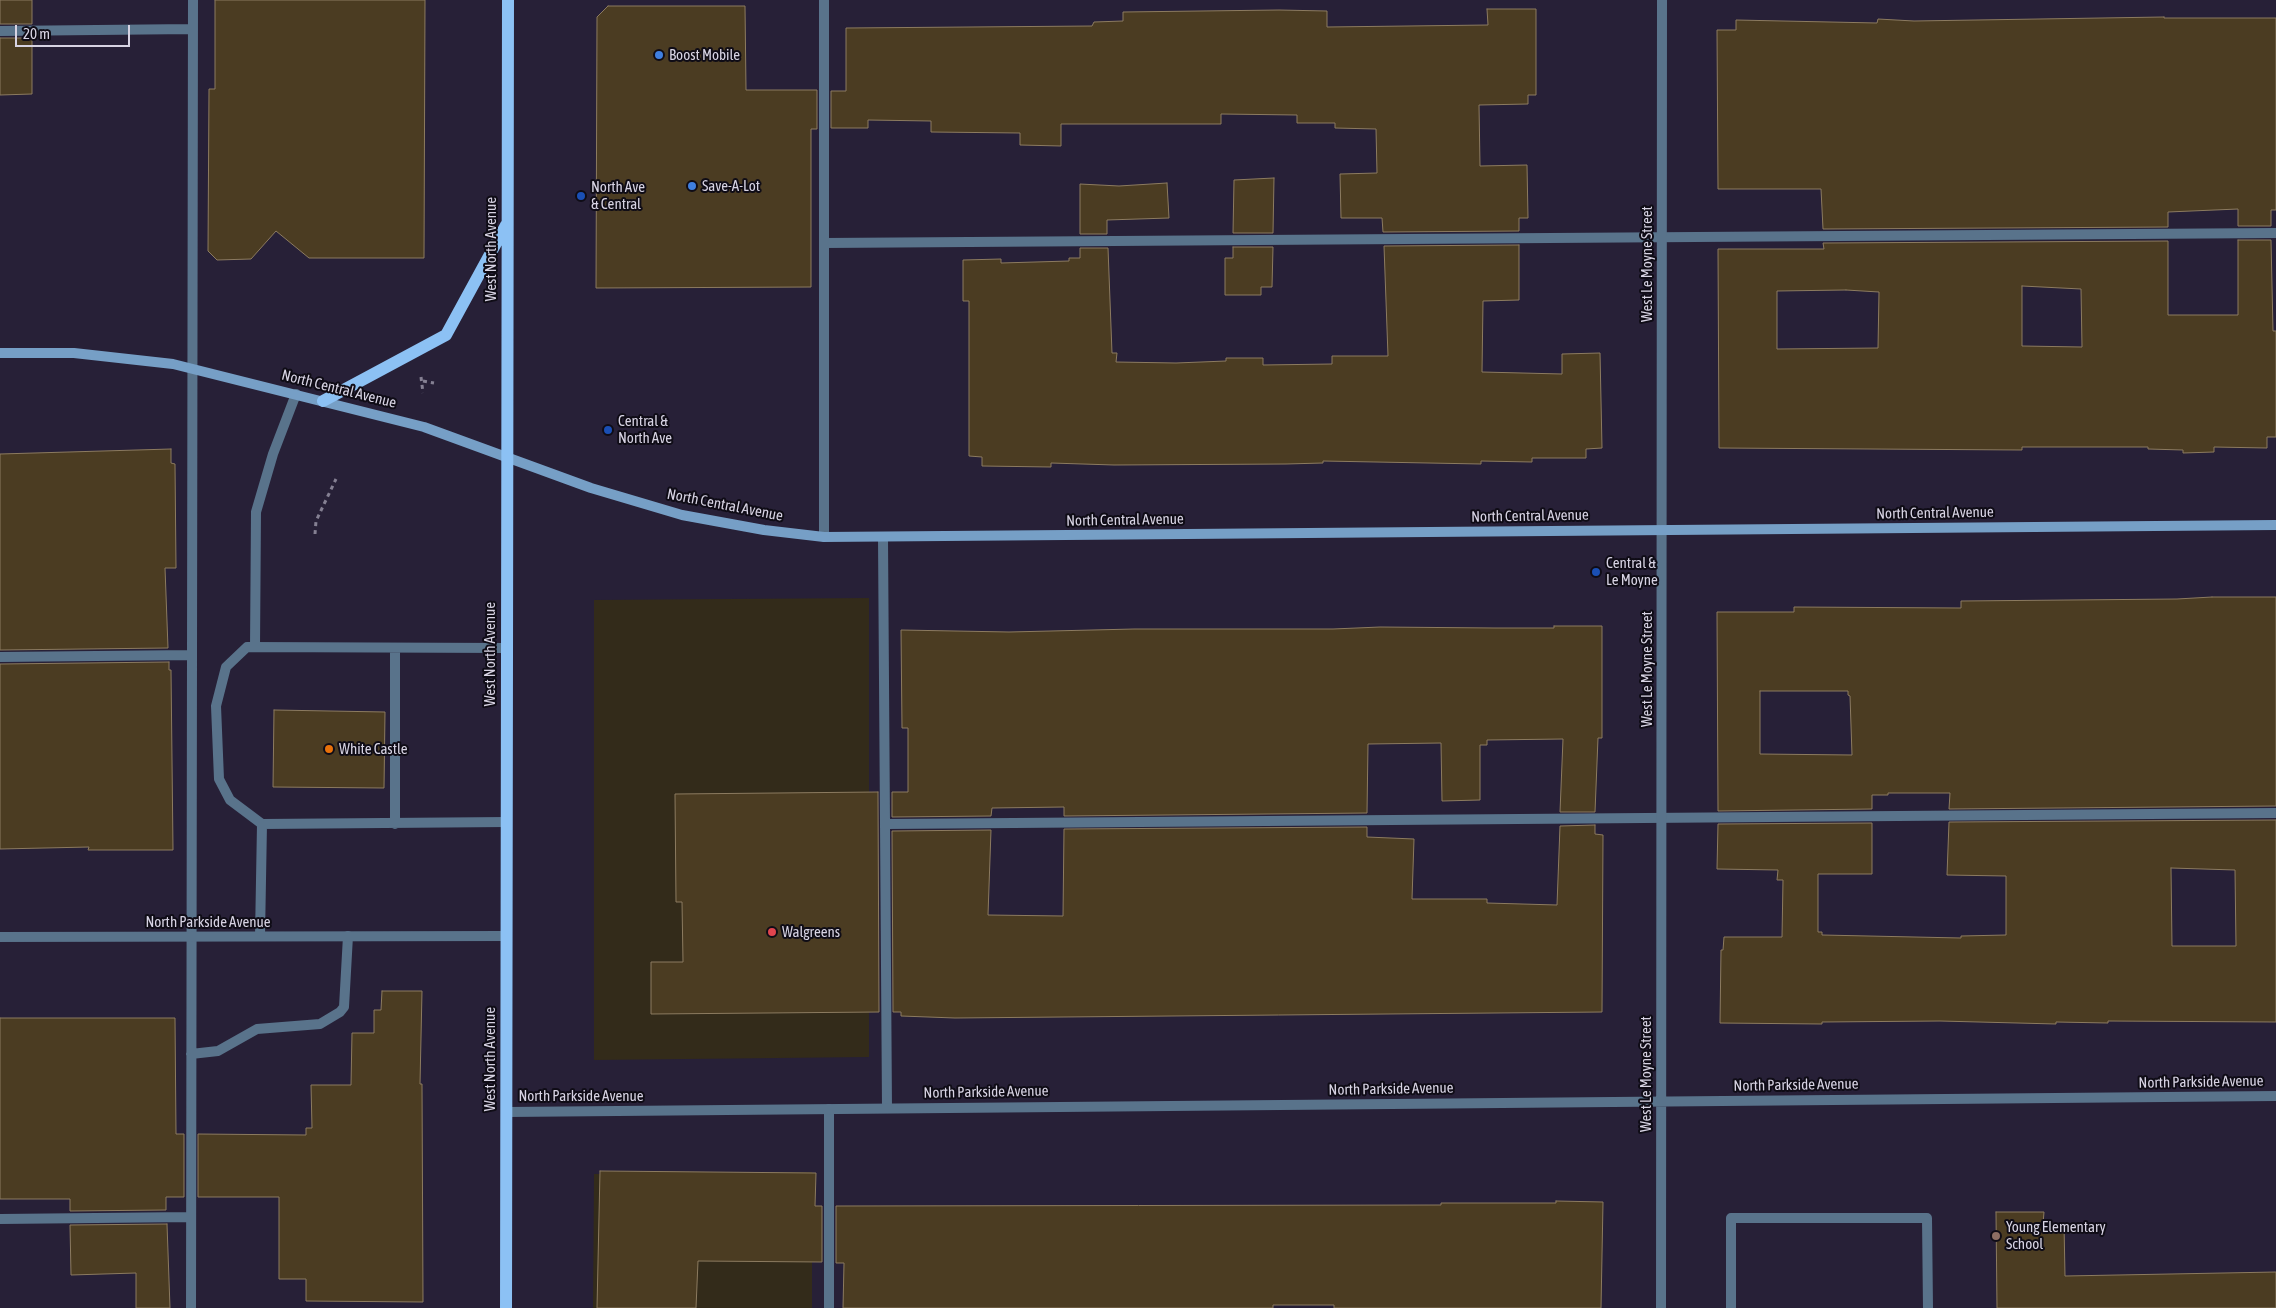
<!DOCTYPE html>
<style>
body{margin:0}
#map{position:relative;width:2276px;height:1308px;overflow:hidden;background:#272037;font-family:"Asap Condensed",sans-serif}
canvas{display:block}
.scale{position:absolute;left:15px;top:25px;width:115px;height:22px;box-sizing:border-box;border:2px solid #d7d3e3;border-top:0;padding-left:6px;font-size:15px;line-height:18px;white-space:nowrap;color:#d7d3e3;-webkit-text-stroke:4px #0f0c16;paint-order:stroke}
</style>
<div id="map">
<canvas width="2276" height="1308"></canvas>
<div class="scale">20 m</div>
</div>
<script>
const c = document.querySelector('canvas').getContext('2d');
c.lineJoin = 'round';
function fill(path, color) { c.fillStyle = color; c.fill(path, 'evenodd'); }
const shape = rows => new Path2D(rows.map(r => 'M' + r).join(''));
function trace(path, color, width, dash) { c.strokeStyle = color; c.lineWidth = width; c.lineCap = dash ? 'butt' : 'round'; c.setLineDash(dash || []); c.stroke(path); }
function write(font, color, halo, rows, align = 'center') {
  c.font = font + ' "Asap Condensed",sans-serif'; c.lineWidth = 4; c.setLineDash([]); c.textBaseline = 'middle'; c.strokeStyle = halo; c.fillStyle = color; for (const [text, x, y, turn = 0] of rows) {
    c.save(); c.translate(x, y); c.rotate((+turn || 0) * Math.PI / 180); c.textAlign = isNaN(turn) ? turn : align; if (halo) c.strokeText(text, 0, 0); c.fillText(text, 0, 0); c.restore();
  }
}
fill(shape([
 [869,598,869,1057,594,1060,594,600],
 [812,1172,812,1308,593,1308,594,1174]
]), '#332b1a');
const building = shape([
 [0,0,32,0,32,24,0,24,0,0],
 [215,0,425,0,424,258,309,258,276,231,251,259,217,260,208,251,209,89,215,89,215,0],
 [608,6,745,6,746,90,817,90,817,129,811,129,811,287,596,288,597,17,608,6],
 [1487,9,1536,9,1536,95,1528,95,1528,104,1479,105,1480,166,1527,165,1528,218,1519,218,1519,231,1383,232,1382,218,1341,218,1340,174,1377,173,1376,129,1335,128,1335,123,1297,123,1297,115,1221,114,1221,124,1061,124,1061,146,1020,145,1020,133,931,132,931,121,868,120,868,128,831,128,831,91,846,91,846,28,1092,26,1094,22,1123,21,1123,12,1279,10,1327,11,1327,27,1488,25,1487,9],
 [2164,17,2164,18,2276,18,2276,210,2271,210,2271,226,2238,226,2238,209,2168,212,2168,227,1823,229,1821,189,1718,189,1717,30,1736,30,1736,20,1877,23,1878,19,1914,21,2164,17],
 [0,38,32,38,32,94,0,95,0,38],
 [1274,178,1273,233,1233,233,1234,180,1274,178],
 [1167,183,1169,218,1107,220,1107,234,1080,234,1080,184,1119,186,1167,183],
 [2238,240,2271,240,2273,331,2276,331,2276,437,2267,437,2267,448,2214,447,2214,452,2183,453,2183,450,2148,449,2148,447,2022,447,2022,450,1719,448,1718,249,1824,249,1823,243,2168,241,2168,315,2238,315,2238,240],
 [2022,286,2081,289,2082,347,2022,346,2022,286],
 [1846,290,1879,292,1878,348,1777,349,1777,291,1846,290],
 [1519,245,1519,300,1483,301,1482,372,1562,374,1562,354,1600,353,1602,448,1586,449,1586,458,1532,458,1532,462,1481,461,1481,464,1323,461,1323,463,1286,464,1114,465,1051,463,1051,467,982,466,982,457,969,456,969,301,963,301,963,260,1001,259,1001,263,1069,261,1069,258,1080,258,1080,248,1108,248,1112,353,1117,353,1116,362,1176,363,1226,361,1226,358,1263,358,1263,365,1332,364,1332,356,1388,356,1384,246,1519,245],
 [1233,247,1273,247,1272,287,1261,287,1261,295,1225,295,1225,258,1233,258,1233,247],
 [171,449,171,463,175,464,176,568,165,568,168,648,0,650,0,454,171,449],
 [2212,597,2276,597,2276,806,1949,809,1950,793,1888,793,1888,795,1872,795,1872,809,1718,811,1717,612,1794,612,1794,607,1961,608,1961,601,2177,599,2212,597],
 [1760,691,1848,691,1848,695,1850,696,1852,755,1760,754,1760,691],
 [1554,626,1602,626,1602,738,1598,738,1595,812,1560,812,1563,739,1487,740,1487,745,1480,745,1480,800,1442,801,1441,743,1368,744,1367,813,1064,816,1064,807,992,808,991,816,892,817,892,792,908,792,908,728,902,728,901,630,1009,632,1134,629,1333,629,1380,627,1495,628,1554,628,1554,626],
 [169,662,169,670,171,670,173,850,88,850,89,847,0,849,0,664,169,662],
 [274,710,385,712,384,788,273,787,274,710],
 [878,792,879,1012,651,1014,651,962,683,962,682,902,676,902,675,794,878,792],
 [2276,820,2276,1022,2108,1021,2108,1023,2056,1022,2056,1024,1940,1021,1822,1022,1822,1024,1720,1023,1721,950,1723,950,1724,937,1782,937,1783,880,1777,880,1778,870,1717,869,1718,824,1872,823,1872,874,1818,874,1818,932,1822,932,1822,935,1961,938,1961,936,2006,935,2006,876,1947,875,1949,822,2276,820],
 [2171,868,2235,870,2236,946,2172,946,2171,868],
 [1595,825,1595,834,1603,835,1602,1012,955,1018,901,1016,901,1012,893,1012,892,831,991,830,988,915,1063,916,1064,829,1367,827,1367,837,1414,839,1412,899,1487,899,1487,903,1557,905,1560,826,1595,825],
 [382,991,422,991,420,1084,422,1084,423,1302,306,1301,306,1279,279,1279,279,1197,198,1197,198,1134,306,1135,306,1128,312,1128,311,1085,351,1085,352,1033,374,1033,374,1010,381,1010,382,991],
 [0,1018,175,1018,176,1134,184,1134,184,1197,166,1197,166,1210,70,1211,70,1199,0,1199,0,1018],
 [600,1171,816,1173,815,1206,822,1206,822,1262,698,1261,696,1308,597,1308,600,1171],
 [1556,1201,1603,1202,1601,1308,1334,1308,1334,1305,1273,1305,1273,1308,843,1308,844,1263,836,1263,836,1206,1441,1205,1441,1203,1556,1203,1556,1201],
 [1996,1212,2044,1212,2043,1224,2064,1224,2065,1276,2276,1272,2276,1308,1997,1308,1996,1212],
 [167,1224,170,1308,136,1308,136,1273,71,1275,70,1225,167,1224]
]);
fill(building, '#4b3c22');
trace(building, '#8c7b60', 1);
trace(shape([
 [421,377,423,393],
 [423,381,434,383],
 [315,534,316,521,336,479]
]), '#858093', 3, [4, 4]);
trace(shape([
 [0,31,193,29],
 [824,243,2276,233],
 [824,537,824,0],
 [883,538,887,1108],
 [255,647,256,512,273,454,296,394],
 [395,648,395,824],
 [506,648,247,647,226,667,216,706,219,779,230,800,262,824,507,822],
 [0,657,192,655],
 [887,824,2276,813],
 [260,936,262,824],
 [191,1054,218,1051,257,1029,320,1024,340,1012,344,1007,348,936],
 [0,1219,191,1217],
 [191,1308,193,0],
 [829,1308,829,1109],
 [1731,1308,1731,1218,1927,1218,1928,1308]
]), '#59738b', 10);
trace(shape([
 [0,937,506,936],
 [507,1112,2276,1096],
 [1661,1308,1662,0]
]), '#59738b', 10);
trace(shape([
 [0,353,74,353,173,364,424,427,591,488,682,515,764,530,824,537,2276,525]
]), '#769fc6', 10);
trace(shape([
 [323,401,446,335,506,225],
 [506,1308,508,0]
]), '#8cc1f4', 12);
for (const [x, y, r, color] of [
 [659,55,5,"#3f7fe0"],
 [692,186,5,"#3f7fe0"],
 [581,196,5,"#1a4fb4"],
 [608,430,5,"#1a4fb4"],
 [1596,572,5,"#1a4fb4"],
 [329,749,5,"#e8710a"],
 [772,932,5,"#e0444e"],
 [1996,1236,5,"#8d6e63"]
]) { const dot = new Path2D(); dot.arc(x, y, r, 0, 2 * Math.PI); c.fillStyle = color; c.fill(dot); trace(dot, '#0f0c16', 2); }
write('15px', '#d7d3e3', '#0f0c16', [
 ["Boost Mobile",669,55],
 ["Save-A-Lot",702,186],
 ["North Ave",591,187],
 ["& Central",591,204],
 ["Central &",618,421],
 ["North Ave",618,438],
 ["Central &",1606,563],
 ["Le Moyne",1606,580],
 ["White Castle",339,749],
 ["Walgreens",782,932],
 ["Young Elementary",2006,1227],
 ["School",2006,1244]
], 'left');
write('15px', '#d7d3e3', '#0f0c16', [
 ["West North Avenue",491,249,-90],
 ["West Le Moyne Street",1647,264,-90],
 ["North Central Avenue",339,389,14],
 ["North Central Avenue",725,505,11],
 ["North Central Avenue",1935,513,-1],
 ["North Central Avenue",1530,516,-1],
 ["North Central Avenue",1125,520,-1],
 ["West North Avenue",490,654,-90],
 ["West Le Moyne Street",1647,669,-90],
 ["North Parkside Avenue",208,922],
 ["West North Avenue",490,1059,-90],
 ["West Le Moyne Street",1646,1074,-90],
 ["North Parkside Avenue",2201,1082,-1],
 ["North Parkside Avenue",1796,1085,-1],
 ["North Parkside Avenue",1391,1089,-1],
 ["North Parkside Avenue",986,1092,-1],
 ["North Parkside Avenue",581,1096]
]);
</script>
